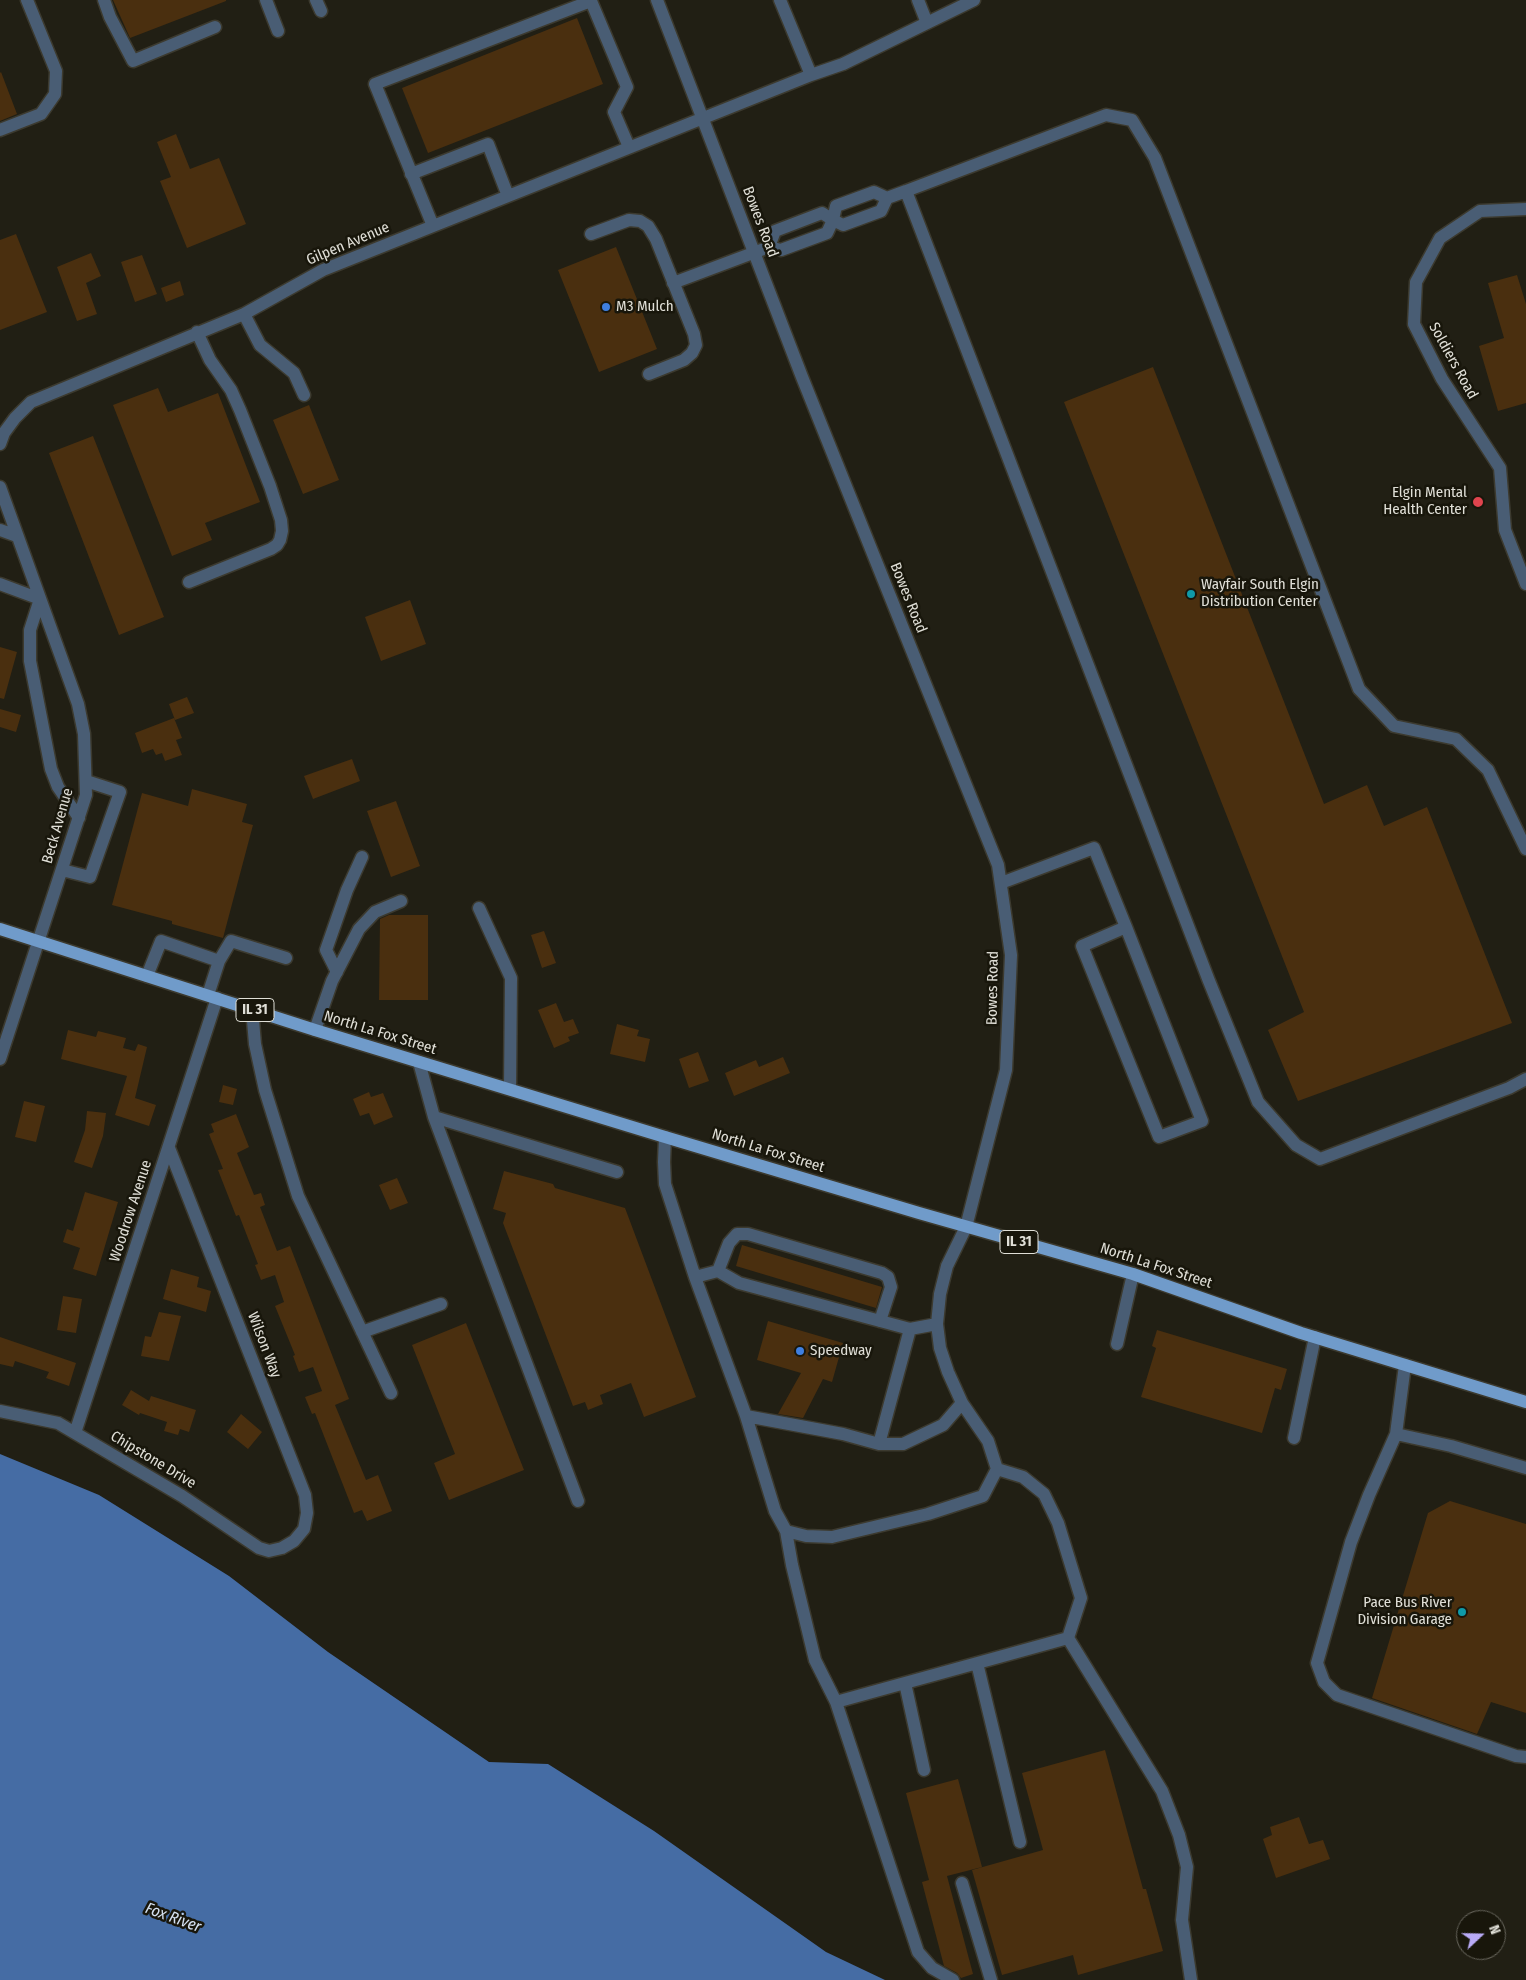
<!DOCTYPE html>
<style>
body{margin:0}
#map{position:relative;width:1526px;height:1980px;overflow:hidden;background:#211f14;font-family:"Fira Sans Condensed",sans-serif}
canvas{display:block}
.north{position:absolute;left:1456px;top:1910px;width:50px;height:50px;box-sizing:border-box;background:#18160b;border:1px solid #68665d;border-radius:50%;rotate:69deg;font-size:14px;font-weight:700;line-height:20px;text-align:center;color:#e0dfd7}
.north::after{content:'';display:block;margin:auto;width:18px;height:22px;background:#b9abf7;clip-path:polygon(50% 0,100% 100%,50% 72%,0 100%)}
</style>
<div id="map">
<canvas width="1526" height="1980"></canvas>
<div class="north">N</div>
</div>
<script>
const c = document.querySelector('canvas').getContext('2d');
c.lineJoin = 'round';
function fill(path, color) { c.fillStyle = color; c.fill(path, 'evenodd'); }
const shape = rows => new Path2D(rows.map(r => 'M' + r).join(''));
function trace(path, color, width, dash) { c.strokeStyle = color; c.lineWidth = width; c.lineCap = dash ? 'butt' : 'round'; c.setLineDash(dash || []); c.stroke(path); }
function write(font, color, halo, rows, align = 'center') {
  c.font = font + ' "Fira Sans Condensed",sans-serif'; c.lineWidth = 5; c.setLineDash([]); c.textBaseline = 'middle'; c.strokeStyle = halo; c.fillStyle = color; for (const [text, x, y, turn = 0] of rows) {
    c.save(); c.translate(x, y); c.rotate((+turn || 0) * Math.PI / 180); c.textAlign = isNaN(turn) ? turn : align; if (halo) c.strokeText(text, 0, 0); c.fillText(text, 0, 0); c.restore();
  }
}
fill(shape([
 [0,1454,99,1495,229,1576,328,1652,489,1762,548,1764,654,1831,826,1952,885,1980,0,1980]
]), '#456ca4');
fill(shape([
 [113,0,226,0,226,1,130,38],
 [577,18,603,84,428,153,402,88],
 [1,72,17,114,0,121,0,73],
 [176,134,190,169,219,158,246,224,187,248,160,181,171,177,157,142],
 [16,234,47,312,0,330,0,240],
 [616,247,657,349,599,372,558,270],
 [91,253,101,276,86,283,97,314,77,321,57,267],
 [142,255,157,294,135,302,121,262],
 [1517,275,1526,304,1526,403,1498,411,1479,346,1504,338,1488,283],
 [180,281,184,295,166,302,161,288],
 [1153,367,1324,804,1367,785,1384,826,1427,807,1512,1023,1298,1101,1268,1030,1304,1012,1064,402],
 [158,388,168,412,218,393,260,502,205,523,212,540,172,556,113,405],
 [309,405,339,480,303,494,273,420],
 [93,436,164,617,119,635,49,453],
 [410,600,426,644,381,661,365,617],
 [0,647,17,652,4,699,0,698],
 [187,697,194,713,175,720,169,704],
 [0,709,21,715,16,732,0,727],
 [174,718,182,738,176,740,182,755,165,761,162,753,156,755,153,749,142,753,135,733],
 [352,759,360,781,313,799,304,776],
 [192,789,247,804,242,822,253,825,223,938,172,924,172,921,112,905,142,793,188,806],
 [396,801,420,866,391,877,367,811],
 [389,915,428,915,428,1000,379,1000,380,919],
 [544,931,556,963,542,968,531,935],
 [556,1003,564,1022,573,1019,579,1033,568,1037,570,1041,554,1048,538,1010],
 [617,1024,639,1030,637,1036,650,1039,645,1062,610,1054],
 [68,1030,96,1037,98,1031,126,1038,123,1048,135,1051,138,1044,147,1047,135,1098,156,1105,149,1126,115,1115,127,1076,61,1059],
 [698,1052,709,1081,689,1088,679,1059],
 [783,1057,790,1073,734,1096,725,1073,756,1060,759,1067],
 [223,1085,237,1089,233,1105,219,1102],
 [369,1092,371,1097,383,1093,393,1117,374,1125,369,1113,360,1116,353,1099],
 [24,1101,45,1106,36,1142,15,1137],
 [87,1111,106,1113,103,1136,92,1168,74,1162,85,1130],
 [236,1114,249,1147,237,1153,254,1195,261,1193,265,1205,260,1207,277,1251,290,1246,349,1399,335,1405,366,1480,378,1475,392,1511,367,1521,362,1510,354,1513,315,1413,312,1414,305,1397,322,1391,313,1367,299,1372,293,1356,295,1355,275,1306,284,1302,275,1275,261,1280,255,1265,258,1264,239,1215,236,1216,218,1170,223,1169,209,1134,214,1132,211,1124],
 [504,1171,553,1184,555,1188,625,1208,696,1397,644,1417,631,1383,600,1395,603,1404,588,1410,585,1402,573,1406,503,1223,506,1213,493,1209],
 [397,1178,408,1203,390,1210,379,1185],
 [85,1192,118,1202,96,1276,73,1269,80,1248,63,1242,67,1229,73,1231],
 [742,1245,882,1287,876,1308,736,1266],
 [171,1269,199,1277,197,1287,211,1291,206,1312,163,1299],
 [63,1296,82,1299,76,1333,57,1330],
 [159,1312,181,1316,169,1361,141,1356,145,1336,151,1337],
 [768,1321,843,1343,832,1382,823,1379,803,1418,778,1414,801,1373,757,1360],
 [466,1323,524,1470,449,1500,434,1463,455,1454,412,1345],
 [1157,1330,1287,1369,1281,1390,1275,1388,1262,1433,1141,1397,1156,1348,1152,1346],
 [0,1337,76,1363,69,1386,46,1378,49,1372,15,1361,13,1367,0,1364],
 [131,1390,149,1401,151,1396,196,1410,189,1432,180,1429,178,1435,164,1431,167,1422,140,1413,139,1415,122,1405],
 [241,1414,262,1432,248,1449,227,1432],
 [1450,1501,1526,1524,1526,1713,1491,1702,1477,1734,1372,1698,1428,1513],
 [1105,1750,1143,1889,1146,1889,1163,1951,1078,1975,1073,1955,1002,1975,972,1870,1043,1850,1022,1773],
 [958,1779,982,1867,947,1876,973,1974,961,1978,957,1973,944,1966,922,1882,929,1880,906,1793],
 [1299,1817,1309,1844,1323,1840,1330,1859,1276,1878,1263,1839,1272,1835,1270,1827]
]), '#4a2f0f');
const minor = shape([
 [104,0,110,17,133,61,215,27],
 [266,0,278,31],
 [316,0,321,11],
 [657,0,802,377,998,865,1011,955,1006,1070,966,1227,947,1266,940,1294,937,1324,940,1348,948,1372,962,1403,988,1441,997,1469,983,1496,928,1514,832,1537,806,1536,786,1531,775,1511,746,1416,695,1277,665,1184,664,1162,665,1137],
 [918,0,927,23],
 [811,75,843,64,974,0],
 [0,130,41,114,55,94,56,71,27,0],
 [411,174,488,144,508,196],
 [906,191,1106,115,1132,120,1155,158,1359,689,1394,726,1456,739,1488,770,1526,849],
 [874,192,887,198,881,211,843,225,833,220,836,206,874,192],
 [887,198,906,191,1209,981,1258,1102,1296,1145,1320,1159,1509,1088,1526,1079],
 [1526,209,1480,211,1440,238,1416,282,1414,324,1442,379,1500,468,1505,530,1526,584],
 [433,226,375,84,591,1,627,87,614,112,629,147],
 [591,234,629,220,640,221,648,226,656,239,694,334,696,345,692,353,684,360,649,374],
 [673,283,769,247,781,250,827,233,833,220,822,213,775,231,769,247],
 [244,314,260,345,294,373,304,395],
 [0,444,4,433,15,418,31,402,244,314,323,270,811,75,780,0],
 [0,487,78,704,84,734,86,795,0,1059],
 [0,530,17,536],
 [189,582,271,549,277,545,280,540,282,531,281,520,270,486,240,410,231,390,210,360,197,332],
 [0,584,40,599,30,630,30,661,51,769,58,787,79,818],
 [62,870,90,877,120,792,86,781],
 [1001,883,1094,848,1126,927,1202,1121,1159,1137,1082,946,1126,927],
 [479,908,511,978,510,1088],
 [337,972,326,950,347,890,362,857],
 [147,976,161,941,219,961],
 [208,995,219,961,231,941,286,958],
 [252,1009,255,1044,265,1090,298,1196,391,1393],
 [315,1030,332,981,359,929,375,912,401,901],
 [419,1062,434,1117,578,1501],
 [434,1117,617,1172],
 [718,1271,729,1243,737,1234,748,1234,882,1273,888,1277,891,1287,880,1321],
 [695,1277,718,1271,739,1283,910,1329,937,1324],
 [362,1332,441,1304],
 [1117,1344,1133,1274],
 [1405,1365,1396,1434,1451,1446,1526,1468],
 [0,1411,58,1423,182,1496,259,1548,269,1551,282,1548,294,1541,304,1529,307,1513,305,1495,169,1148],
 [746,1416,843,1434,879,1444,903,1444,943,1425,962,1403],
 [75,1433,217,998],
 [1396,1434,1369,1495,1351,1542,1317,1663,1324,1682,1337,1695,1516,1756,1526,1757],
 [1294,1438,1315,1337],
 [879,1444,910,1329],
 [786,1531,792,1565,815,1660,836,1702,918,1952,932,1968,953,1980],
 [1068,1638,1162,1791,1179,1835,1187,1867,1182,1920,1191,1980],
 [977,1663,1020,1842],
 [905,1683,924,1770],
 [836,1702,1068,1638,1081,1598,1058,1523,1044,1494,1023,1477,997,1469],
 [962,1883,991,1980]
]);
const major = shape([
 [0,929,315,1030,665,1137,919,1213,1133,1274,1301,1333,1526,1402]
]);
trace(minor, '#3c3a2f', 15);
trace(major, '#3c3a2f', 15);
trace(minor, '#495d74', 12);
trace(major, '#709bca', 12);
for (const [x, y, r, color] of [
 [606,307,5,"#3f7fe0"],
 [1478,502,6,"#e0444e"],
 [1191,594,5,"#0f9aa8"],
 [800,1351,5,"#3f7fe0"],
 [1462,1612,5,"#0f9aa8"]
]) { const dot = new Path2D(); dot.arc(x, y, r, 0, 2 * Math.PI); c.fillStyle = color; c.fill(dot); trace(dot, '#18160b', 2); }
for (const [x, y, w] of [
 [255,1010,38],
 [1019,1242,38]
]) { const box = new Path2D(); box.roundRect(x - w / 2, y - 11.5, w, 23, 4); c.fillStyle = '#18160b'; c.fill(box); trace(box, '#e0dfd7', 1); }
write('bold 14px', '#e0dfd7', null, [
 ["IL 31",255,1010],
 ["IL 31",1019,1242]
]);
write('15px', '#e0dfd7', '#18160b', [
 ["Bowes Road",760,222,69],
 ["Gilpen Avenue",348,244,-23],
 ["Soldiers Road",1453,361,61],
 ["Bowes Road",908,598,68],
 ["Beck Avenue",58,826,-74],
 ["Bowes Road",993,988,-89],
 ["North La Fox Street",380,1033,17],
 ["North La Fox Street",768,1151,17],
 ["Woodrow Avenue",131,1211,-72],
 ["North La Fox Street",1156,1266,18],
 ["Wilson Way",264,1345,69],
 ["Chipstone Drive",153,1460,31]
]);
write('15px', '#e0dfd7', '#18160b', [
 ["M3 Mulch",616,307],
 ["Elgin Mental",1467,493,"right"],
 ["Health Center",1467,510,"right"],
 ["Wayfair South Elgin",1201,585],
 ["Distribution Center",1201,602],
 ["Speedway",810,1351],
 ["Pace Bus River",1452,1603,"right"],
 ["Division Garage",1452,1620,"right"]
], 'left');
write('italic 16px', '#d5e1f1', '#18160b', [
 ["Fox River",173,1918,20]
]);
</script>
